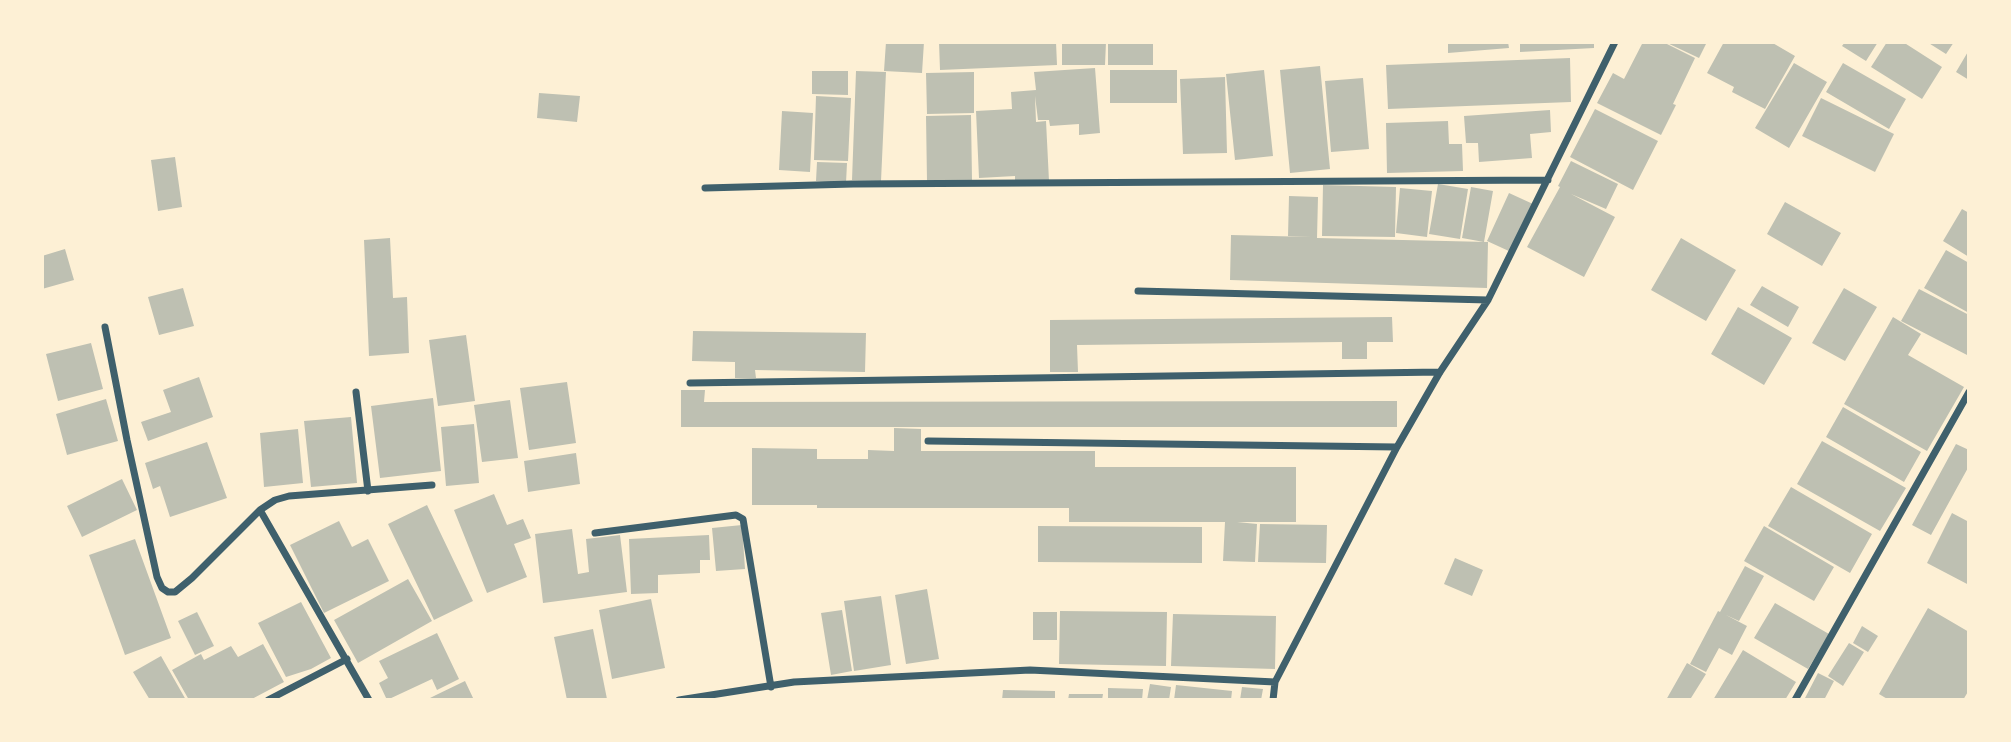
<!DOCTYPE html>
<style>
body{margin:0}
#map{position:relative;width:2011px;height:742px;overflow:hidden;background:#fdf0d5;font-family:"Nunito Sans",sans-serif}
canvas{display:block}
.frame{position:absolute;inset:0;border:44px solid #fdf0d5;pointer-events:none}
</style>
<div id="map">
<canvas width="2011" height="742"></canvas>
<div class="frame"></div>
</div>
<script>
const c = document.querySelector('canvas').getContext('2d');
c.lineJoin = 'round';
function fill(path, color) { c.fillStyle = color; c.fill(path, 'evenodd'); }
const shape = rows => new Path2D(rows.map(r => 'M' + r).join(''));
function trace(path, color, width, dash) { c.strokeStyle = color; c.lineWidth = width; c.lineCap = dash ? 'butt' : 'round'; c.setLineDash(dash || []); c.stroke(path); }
fill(shape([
 [886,42,924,42,922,73,884,71],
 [939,42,1056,42,1057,65,940,70],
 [1062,42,1106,42,1105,65,1062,65],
 [1108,42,1153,42,1153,65,1108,65],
 [1448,42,1508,42,1509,48,1448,53],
 [1520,42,1594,42,1594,48,1520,52],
 [1643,42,1663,42,1695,58,1673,104,1676,105,1661,135,1597,103,1613,73,1624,79],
 [1665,42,1707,42,1699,58],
 [1724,42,1771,42,1795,56,1765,109,1732,92,1734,87,1707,73],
 [1845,42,1878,42,1866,61,1842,46],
 [1887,42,1903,42,1942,67,1922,99,1871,67],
 [1927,42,1954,42,1946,54],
 [1969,50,1969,80,1956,72],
 [1570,58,1571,102,1388,109,1386,65],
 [1794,63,1827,82,1789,148,1755,128],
 [1843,63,1906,99,1889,129,1826,92],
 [1320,66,1330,169,1290,173,1280,70],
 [1095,68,1100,133,1079,135,1079,124,1050,126,1049,120,1038,120,1035,96,1036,122,1046,121,1049,181,1015,183,1015,176,979,178,976,111,1012,109,1011,92,1036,90,1034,72],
 [1110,70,1177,70,1177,103,1110,103],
 [1264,70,1273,156,1235,160,1226,74],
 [812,71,848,71,848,95,812,94],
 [856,71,886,72,881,181,852,180],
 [974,72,974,113,927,114,926,73],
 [1225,77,1227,153,1183,154,1180,79],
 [1363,78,1369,149,1331,152,1325,81],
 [539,93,580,96,577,122,537,118],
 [816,96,851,98,848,161,814,160],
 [1821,98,1894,134,1875,172,1802,136],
 [1595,109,1658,141,1633,190,1570,157],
 [1550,110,1551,132,1530,134,1532,158,1479,162,1478,143,1466,143,1464,116],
 [782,111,813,113,810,172,779,170],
 [971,115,972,180,927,181,926,116],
 [1448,121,1449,144,1462,144,1463,171,1387,173,1386,123],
 [175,157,182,207,158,211,151,160],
 [1571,161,1618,184,1606,209,1571,194,1615,217,1584,277,1527,247,1560,187,1558,186],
 [817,162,847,163,846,183,816,181],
 [1438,184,1468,189,1460,239,1429,234],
 [1323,185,1396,187,1395,237,1322,236],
 [1471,187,1493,191,1484,242,1462,238],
 [1400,188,1432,191,1427,237,1396,233],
 [1509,193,1533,204,1511,252,1487,241],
 [1289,196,1318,197,1317,238,1488,242,1487,288,1230,280,1231,235,1312,237,1288,236],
 [1785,202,1841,233,1822,266,1767,234],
 [1962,209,1969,213,1969,257,1943,241],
 [390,238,393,298,407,297,409,353,369,356,364,240],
 [1681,238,1736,270,1706,321,1651,290],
 [65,249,74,280,42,289,42,256],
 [1946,250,1969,263,1969,313,1924,288],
 [1762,286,1799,307,1788,327,1750,305],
 [183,288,194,326,159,335,148,297],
 [1844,288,1877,307,1845,361,1812,343],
 [1919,289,1969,315,1969,356,1901,321],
 [1738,307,1792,338,1764,385,1711,354],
 [1392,317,1393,342,1367,342,1367,359,1342,359,1342,342,1077,345,1078,372,1050,372,1050,320],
 [1893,317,1921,334,1908,355,1964,387,1927,451,1844,404],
 [693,331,866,333,865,372,755,370,756,378,735,378,735,362,692,361],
 [466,335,475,401,438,406,429,340],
 [91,343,103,389,58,401,46,354],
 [199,377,213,417,148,441,141,422,171,412,163,390],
 [567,382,576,443,529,450,520,388],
 [681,390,705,390,704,402,1397,401,1397,427,681,427],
 [433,398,441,471,380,478,371,406],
 [106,399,118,441,67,455,56,414],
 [510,400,518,458,482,462,474,405],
 [1843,407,1921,452,1904,482,1826,437],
 [351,417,357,483,311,487,304,421],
 [474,424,479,483,446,486,441,427],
 [894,428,921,429,921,451,1095,451,1095,467,1296,467,1296,522,1237,522,1257,524,1255,562,1223,561,1225,522,1069,522,1069,508,817,508,817,505,752,505,752,448,817,449,817,459,868,459,868,450,894,451],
 [298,429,303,483,264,487,260,433],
 [1822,441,1906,488,1880,531,1797,484],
 [207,442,227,498,170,517,160,486,153,489,145,463],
 [1956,444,1969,450,1969,466,1931,535,1912,525],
 [576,453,580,484,528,492,524,461],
 [122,479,137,510,82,537,67,506],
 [1791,487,1872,534,1850,573,1768,526],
 [494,494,507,525,523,519,531,538,514,544,527,577,487,593,454,510],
 [427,505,473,601,434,620,388,524],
 [1952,513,1969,522,1969,585,1927,563],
 [339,521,352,547,368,539,389,581,324,613,290,545],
 [1260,524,1327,525,1326,563,1258,562],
 [742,525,745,569,716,571,712,528],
 [1038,526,1202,527,1202,563,1038,562],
 [1764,526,1834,567,1814,601,1744,561],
 [572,529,578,574,589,572,586,539,620,535,627,592,543,603,535,534],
 [709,535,710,560,700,560,700,573,658,575,658,593,631,594,629,539],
 [135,539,171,638,125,655,89,555],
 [1455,558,1483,570,1472,596,1444,584],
 [1745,566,1764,576,1739,621,1726,615,1747,626,1732,655,1719,648,1706,672,1690,664,1718,611,1720,612],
 [408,579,432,621,358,663,334,620],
 [927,589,939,659,906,664,895,595],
 [881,596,891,665,854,671,844,601],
 [651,599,665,668,612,679,599,610],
 [301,602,331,658,311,669,286,677,258,623],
 [1775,603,1829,634,1808,669,1754,638],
 [1928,608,1969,632,1969,690,1963,700,1889,700,1879,694],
 [842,610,852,671,831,675,821,613],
 [1060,611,1167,612,1166,666,1059,664],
 [197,612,214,646,195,655,178,621],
 [1033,612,1057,612,1057,640,1033,640],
 [1173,614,1276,616,1275,669,1171,666],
 [1862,626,1878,636,1868,652,1853,643],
 [593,629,607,699,567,700,554,637],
 [437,633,459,679,437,690,432,679,387,700,379,683,388,678,379,661],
 [1849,643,1864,652,1843,686,1828,676],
 [263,644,284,682,250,700,189,700,172,670,201,654,204,660,231,646,238,657],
 [1743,650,1796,682,1785,700,1713,700],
 [161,656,186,700,150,700,133,672],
 [1687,663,1706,674,1691,698,1695,700,1666,700],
 [1818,673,1834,681,1824,700,1804,700],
 [465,681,474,700,426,700,436,695],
 [1150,684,1171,687,1169,700,1147,700],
 [1176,685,1232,691,1231,700,1174,700],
 [1242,687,1263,689,1261,700,1240,700],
 [1108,688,1143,689,1142,700,1108,700],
 [1003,690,1055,691,1055,700,1002,700],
 [1069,694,1103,694,1102,700,1068,700]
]), '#bec0b2');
trace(shape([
 [705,188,853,184,1548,180],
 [1138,291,1488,300],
 [105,327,127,440,157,577,162,588,168,592,175,592,192,578,260,510,275,500,289,496,432,485],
 [690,383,1440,372],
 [356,392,368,491],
 [928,441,1397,447],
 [260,510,369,700],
 [595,533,736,515,743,519,771,687],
 [268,700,347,659],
 [679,700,794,682,1030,670,1275,682],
 [1273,700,1275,682,1397,447,1440,372,1488,300,1615,42],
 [1795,700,1969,392]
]), '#3f606c', 7);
</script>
